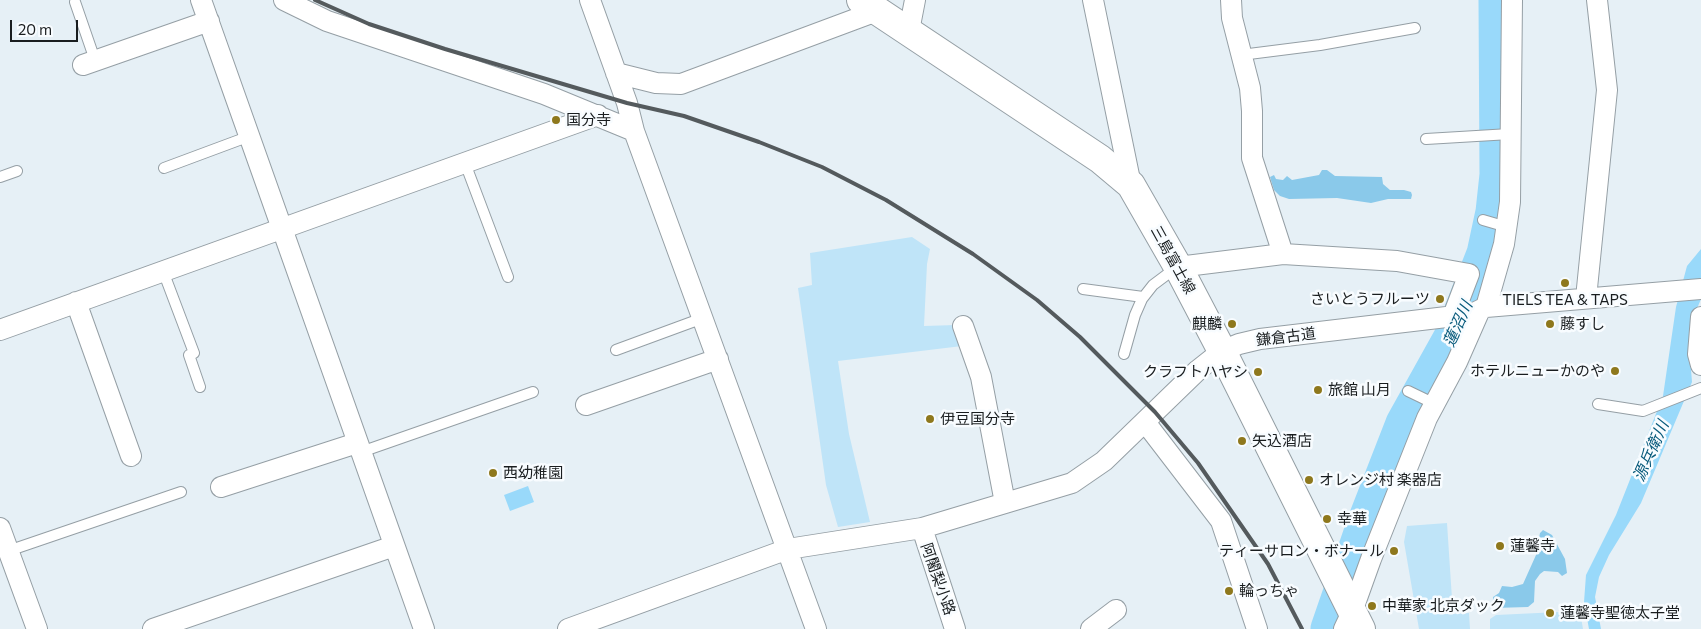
<!DOCTYPE html>
<meta charset="utf-8">
<style>
body{margin:0}
#map{position:relative;width:1701px;height:629px;overflow:hidden;background:#e6f0f6;font-family:Commissioner,sans-serif}
canvas{display:block}
.scale{position:absolute;left:10px;top:20px;width:68px;height:22px;box-sizing:border-box;border:2px solid #191d1f;border-top:0;padding-left:6px;font-size:15px;line-height:18px;white-space:nowrap;color:#191d1f;-webkit-text-stroke:4px #f8fcff;paint-order:stroke}
</style>
<div id="map">
<canvas width="1701" height="629"></canvas>
<div class="scale">20 m</div>
</div>
<script>
const c = document.querySelector('canvas').getContext('2d');
c.lineJoin = 'round';
function fill(path, color) { c.fillStyle = color; c.fill(path, 'evenodd'); }
const shape = rows => new Path2D(rows.map(r => 'M' + r).join(''));
function trace(path, color, width, dash) { c.strokeStyle = color; c.lineWidth = width; c.lineCap = dash ? 'butt' : 'round'; c.setLineDash(dash || []); c.stroke(path); }
function write(font, color, halo, rows, align = 'center') {
  c.font = font + ' Commissioner,"Noto Sans JP",sans-serif'; c.lineWidth = 5; c.setLineDash([]); c.textBaseline = 'middle'; c.strokeStyle = halo; c.fillStyle = color; for (const [text, x, y, turn = 0] of rows) {
    c.save(); c.translate(x, y); c.rotate((+turn || 0) * Math.PI / 180); c.textAlign = isNaN(turn) ? turn : align; if (halo) c.strokeText(text, 0, 0); c.fillText(text, 0, 0); c.restore();
  }
}
fill(shape([
 [912,237,930,249,927,264,924,326,956,325,962,346,838,361,849,434,870,522,838,527,826,485,798,288,812,285,810,253],
 [1447,523,1453,614,1469,613,1470,629,1419,629,1404,542,1407,526],
 [1580,611,1583,629,1490,629,1490,619,1496,615]
]), '#bfe4f8');
fill(shape([
 [1322,170,1327,170,1335,176,1382,177,1383,184,1390,190,1404,190,1411,192,1412,195,1411,199,1388,199,1371,203,1337,198,1289,199,1280,196,1274,190,1270,177,1274,175,1276,179,1283,180,1287,176,1292,180,1319,175],
 [1543,530,1552,535,1565,559,1567,573,1562,576,1558,572,1544,571,1540,574,1535,581,1534,602,1528,607,1494,608,1493,597,1499,593,1502,586,1512,587,1523,584,1536,555,1540,533]
]), '#8ac9ea');
fill(shape([
 [1701,249,1701,299,1696,311,1690,357,1692,382,1641,503,1609,555,1599,577,1595,597,1601,629,1589,629,1584,602,1586,575,1616,515,1663,396,1676,307,1687,266],
 [528,486,534,502,510,511,504,495]
]), '#99d9fa');
trace(shape([
 [1331,629,1369,519,1406,424,1455,336,1487,254,1496,212,1500,175,1499,0]
]), '#99d9fa', 41);
const service = shape([
 [75,2,95,60],
 [1241,55,1320,45,1415,28],
 [1426,139,1510,134],
 [465,163,508,277],
 [164,168,250,136],
 [0,177,17,171],
 [1483,220,1507,227],
 [163,271,194,353,189,355,200,387],
 [1083,289,1143,297],
 [616,350,703,318],
 [1124,354,1135,315,1142,299,1153,285,1177,267],
 [1408,391,1435,404],
 [1598,404,1643,411,1701,388],
 [361,452,533,392],
 [8,551,181,492]
]);
const minor = shape([
 [201,0,424,629],
 [284,0,327,21,544,94,634,131],
 [590,0,627,103,634,131,816,629],
 [1093,0,1131,185],
 [1231,0,1232,18,1250,88,1252,111,1252,158,1283,254],
 [909,31,915,0],
 [83,65,209,21],
 [616,73,656,83,681,84,877,11],
 [1178,267,1283,254,1397,261,1469,274,1453,316],
 [1586,298,1607,90,1597,0],
 [76,302,131,456],
 [1486,307,1504,244,1510,202,1512,0],
 [1701,317,1698,354,1701,365],
 [963,326,981,377,1005,503],
 [0,330,598,115],
 [586,405,718,359],
 [1145,422,1221,521,1257,629],
 [221,487,357,443],
 [0,528,37,629],
 [922,528,955,629],
 [153,629,394,546],
 [568,629,788,549,922,528,1072,483,1104,461,1198,370,1222,351,1239,344,1260,339,1472,314,1486,307,1701,289],
 [1091,629,1116,610],
 [1344,629,1352,612,1371,559,1427,418,1457,362,1479,312]
]);
const primary = shape([
 [861,0,1100,159,1131,185,1178,267,1222,351,1361,629]
]);
trace(service, '#959fa5', 12);
trace(minor, '#959fa5', 22);
trace(primary, '#959fa5', 30);
trace(service, '#fff', 10);
trace(minor, '#fff', 20);
trace(primary, '#fff', 28);
trace(shape([
 [315,0,369,24,445,49,627,103,684,116,759,142,822,167,886,200,973,254,1037,300,1080,337,1155,412,1198,463,1268,564,1302,629]
]), '#545a5d', 4);
for (const [x, y, r, color] of [
 [556,120,5,"#8e781d"],
 [1565,283,5,"#8e781d"],
 [1440,299,5,"#8e781d"],
 [1232,324,5,"#8e781d"],
 [1550,324,5,"#8e781d"],
 [1615,371,5,"#8e781d"],
 [1258,372,5,"#8e781d"],
 [1318,390,5,"#8e781d"],
 [930,419,5,"#8e781d"],
 [1242,441,5,"#8e781d"],
 [493,473,5,"#8e781d"],
 [1309,480,5,"#8e781d"],
 [1327,519,5,"#8e781d"],
 [1500,546,5,"#8e781d"],
 [1394,551,5,"#8e781d"],
 [1229,591,5,"#8e781d"],
 [1372,606,5,"#8e781d"],
 [1550,613,5,"#8e781d"]
]) { const dot = new Path2D(); dot.arc(x, y, r, 0, 2 * Math.PI); c.fillStyle = color; c.fill(dot); trace(dot, '#f8fcff', 2); }
write('15px', '#191d1f', '#f8fcff', [
 ["国分寺",566,120],
 ["さいとうフルーツ",1430,299,"right"],
 ["TIELS TEA & TAPS",1565,300,"center"],
 ["麒麟",1222,324,"right"],
 ["藤すし",1560,324],
 ["ホテルニューかのや",1605,371,"right"],
 ["クラフトハヤシ",1248,372,"right"],
 ["旅館 山月",1328,390],
 ["伊豆国分寺",940,419],
 ["矢込酒店",1252,441],
 ["西幼稚園",503,473],
 ["オレンジ村 楽器店",1319,480],
 ["幸華",1337,519],
 ["蓮馨寺",1510,546],
 ["ティーサロン・ボナール",1384,551,"right"],
 ["輪っちゃ",1239,591],
 ["中華家 北京ダック",1382,606],
 ["蓮馨寺聖徳太子堂",1560,613]
], 'left');
write('15px', '#191d1f', '#f8fcff', [
 ["三島富士線",1173,260,61],
 ["鎌倉古道",1286,337,-7],
 ["阿闍梨小路",938,579,71]
]);
write('italic 16px', '#095b7c', '#f8fcff', [
 ["蓮沼川",1458,324,-66],
 ["源兵衛川",1651,451,-66]
]);
</script>
